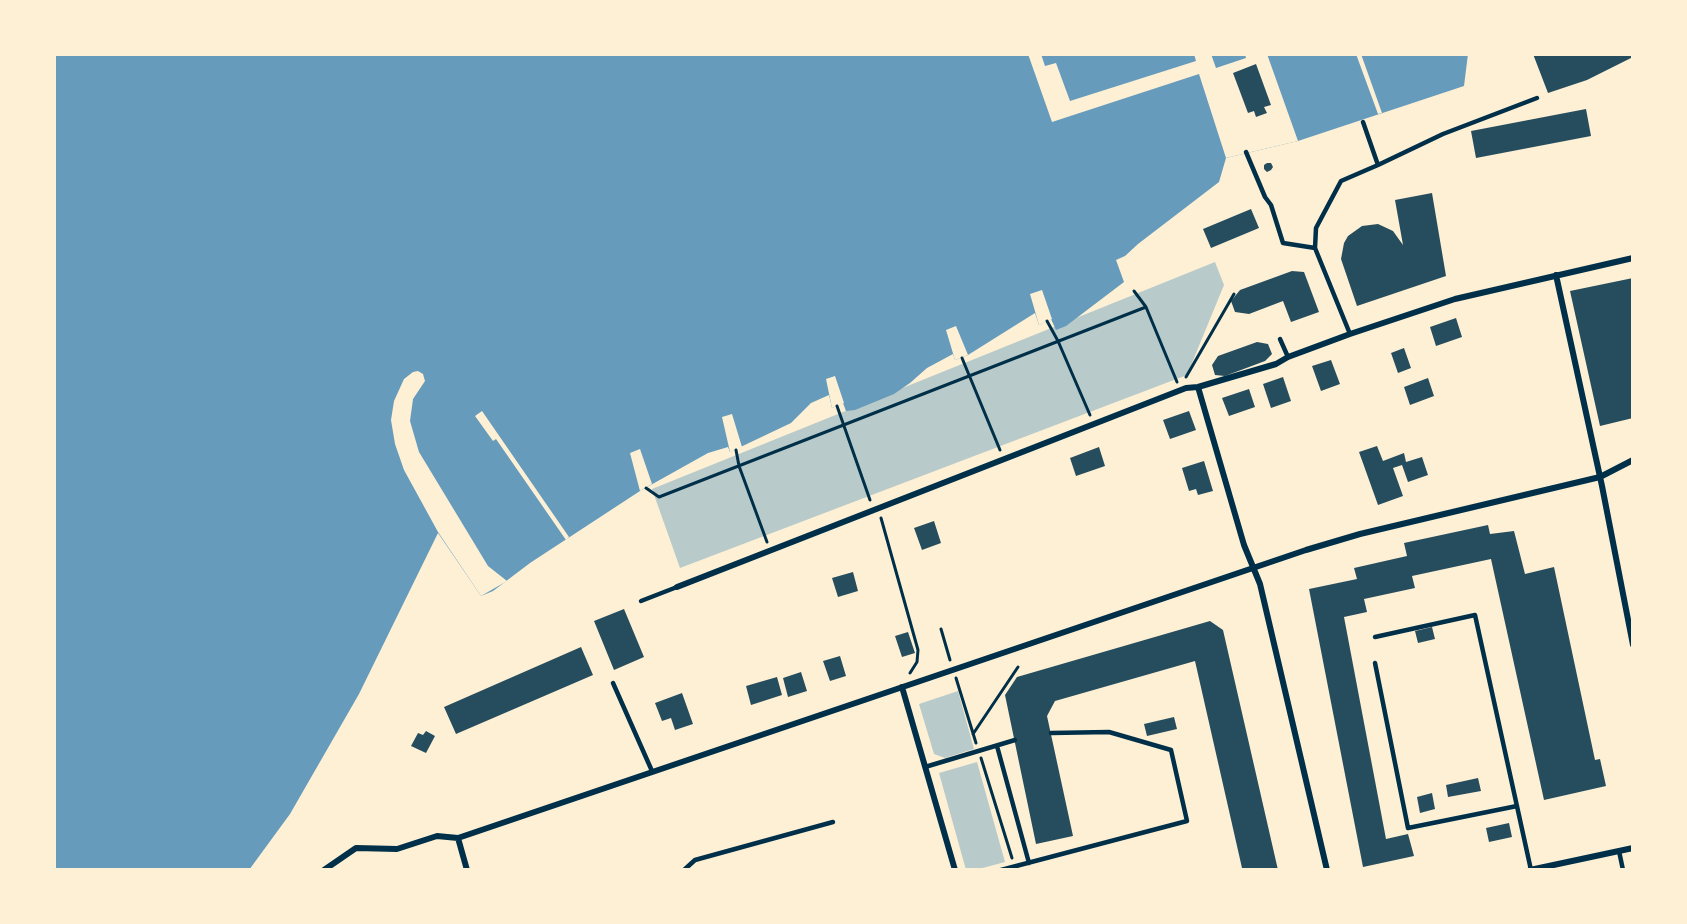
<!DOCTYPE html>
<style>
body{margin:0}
#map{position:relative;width:1687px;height:924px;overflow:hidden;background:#fdf0d5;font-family:"Noto Sans",sans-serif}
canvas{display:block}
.frame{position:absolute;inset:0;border:56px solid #fdf0d5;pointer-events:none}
</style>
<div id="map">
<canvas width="1687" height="924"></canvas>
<div class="frame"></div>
</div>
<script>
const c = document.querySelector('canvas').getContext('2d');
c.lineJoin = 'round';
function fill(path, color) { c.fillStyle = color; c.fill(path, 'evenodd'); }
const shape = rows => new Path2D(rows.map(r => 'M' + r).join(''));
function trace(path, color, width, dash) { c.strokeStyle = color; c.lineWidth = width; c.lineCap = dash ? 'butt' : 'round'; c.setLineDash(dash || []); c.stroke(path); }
fill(shape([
 [1215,262,1224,285,1187,375,680,568,652,489],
 [958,691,974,749,945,758,934,754,919,704],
 [977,762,1005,862,975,870,966,870,939,773]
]), '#b9caca');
fill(shape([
 [54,54,1468,54,1464,86,1298,141,1226,158,1219,182,1138,244,1125,256,1116,260,1124,282,1066,326,1056,330,1051,319,1039,325,1035,313,968,355,955,360,953,354,927,368,910,383,894,394,855,410,846,411,843,403,832,408,829,395,811,403,791,423,730,452,728,447,708,453,640,491,530,563,493,591,481,596,438,533,359,694,290,814,249,870,54,870]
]), '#669bbc');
fill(shape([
 [1028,54,1041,54,1045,66,1056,63,1070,101,1196,61,1194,54,1211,54,1216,68,1246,58,1245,54,1267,54,1298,141,1226,158,1199,74,1052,122],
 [1356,54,1361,54,1382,113,1378,114],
 [1042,290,1052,319,1039,325,1030,294],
 [956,326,968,355,955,360,946,330],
 [418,371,423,374,425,381,413,399,410,421,419,452,488,566,507,581,481,596,438,532,404,470,395,444,391,420,394,401,404,379,413,372],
 [835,376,844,403,832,408,826,379],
 [482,411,569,537,566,540,496,439,493,441,475,416],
 [732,414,742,447,730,452,722,417],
 [640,449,652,484,640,491,630,453]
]), '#fdf0d5');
fill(shape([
 [1533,54,1633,54,1633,57,1587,80,1548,93],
 [1256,64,1271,105,1264,107,1267,113,1256,117,1254,111,1248,113,1233,73],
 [1586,109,1591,136,1476,158,1471,131],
 [1267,163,1271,163,1273,167,1271,170,1267,172,1264,169,1264,165],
 [1432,193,1446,276,1357,306,1341,259,1344,243,1348,236,1362,226,1378,224,1393,231,1403,245,1395,200],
 [1251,209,1259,228,1211,248,1203,229],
 [1292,271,1304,272,1319,312,1291,322,1283,301,1249,314,1235,312,1231,301,1240,290],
 [1633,278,1633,418,1600,426,1570,291],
 [1456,318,1462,337,1436,346,1430,327],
 [1257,342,1268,344,1272,354,1265,361,1225,376,1215,375,1212,365,1218,356],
 [1404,348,1411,368,1398,373,1391,353],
 [1331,360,1340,384,1321,391,1312,366],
 [1283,377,1291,401,1271,408,1263,384],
 [1428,378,1434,396,1410,405,1404,387],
 [1249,389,1255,407,1229,416,1222,398],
 [1189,411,1196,430,1170,439,1163,420],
 [1377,446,1383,461,1404,453,1406,462,1422,457,1428,475,1408,482,1402,465,1393,468,1403,496,1378,505,1359,452],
 [1099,447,1105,466,1076,476,1070,458],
 [1204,461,1213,491,1198,495,1196,489,1189,491,1182,468],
 [934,521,941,543,922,550,914,528],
 [1488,525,1490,534,1514,531,1525,574,1554,567,1595,760,1600,759,1606,786,1544,800,1491,559,1412,576,1415,588,1364,599,1367,612,1344,617,1386,839,1408,834,1414,856,1363,867,1309,589,1357,579,1354,568,1407,556,1404,543],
 [853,572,858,591,838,597,832,578],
 [624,609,644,657,614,670,594,621],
 [1210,621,1223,630,1278,870,1237,870,1242,868,1195,661,1055,701,1047,716,1073,836,1036,844,1005,695,1017,677],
 [1432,627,1435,639,1418,643,1415,631],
 [908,632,915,653,902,657,895,636],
 [581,647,593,675,456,734,444,707],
 [840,656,846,676,830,681,823,661],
 [801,672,807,691,788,697,783,678],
 [777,677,782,695,751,705,746,686],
 [682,693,693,724,675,730,671,718,662,721,655,703],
 [1174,717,1177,729,1147,736,1144,724],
 [426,731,435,736,426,753,411,746,418,733,423,735],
 [1478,778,1481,791,1448,797,1446,785],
 [1432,793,1435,809,1420,813,1417,797],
 [1509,823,1512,837,1489,842,1486,828]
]), '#264d5e');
trace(shape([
 [1134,291,1146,307,1177,382],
 [1047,321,1058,341,1090,415],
 [962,358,1000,450],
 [1186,377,1234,294],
 [837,406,870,500],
 [736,450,739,466,767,542],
 [646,488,659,497,1146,307],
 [881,518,918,650,917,662,910,673],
 [941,629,950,660],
 [956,678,976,743],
 [973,734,1018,667],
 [981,758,1012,858]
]), '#003049', 3);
trace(shape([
 [1246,152,1265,197,1271,205,1283,243,1315,248,1350,334],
 [1378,165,1443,134,1537,98],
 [1315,248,1316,228,1341,181,1378,165,1363,122],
 [1280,339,1288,357],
 [641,601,677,587],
 [1375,637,1475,615,1531,870],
 [1375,663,1408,828,1517,806],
 [613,683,652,771],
 [997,746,1029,863],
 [925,767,1015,740],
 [1619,851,1623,870],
 [684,870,695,860,833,822],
 [1001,870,1187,821,1171,750,1109,732,1051,733]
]), '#003049', 4.5);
trace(shape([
 [1556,275,1602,486,1633,645],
 [1198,387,1244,545,1260,584,1327,870],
 [677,587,1186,388,1198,387,1276,364,1288,357,1350,334,1455,299,1633,258],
 [902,687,955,870],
 [458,838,467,870],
 [324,870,356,848,397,849,437,836,458,838,1306,550,1360,534,1600,477,1633,460],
 [1530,870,1633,848]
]), '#003049', 6);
</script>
